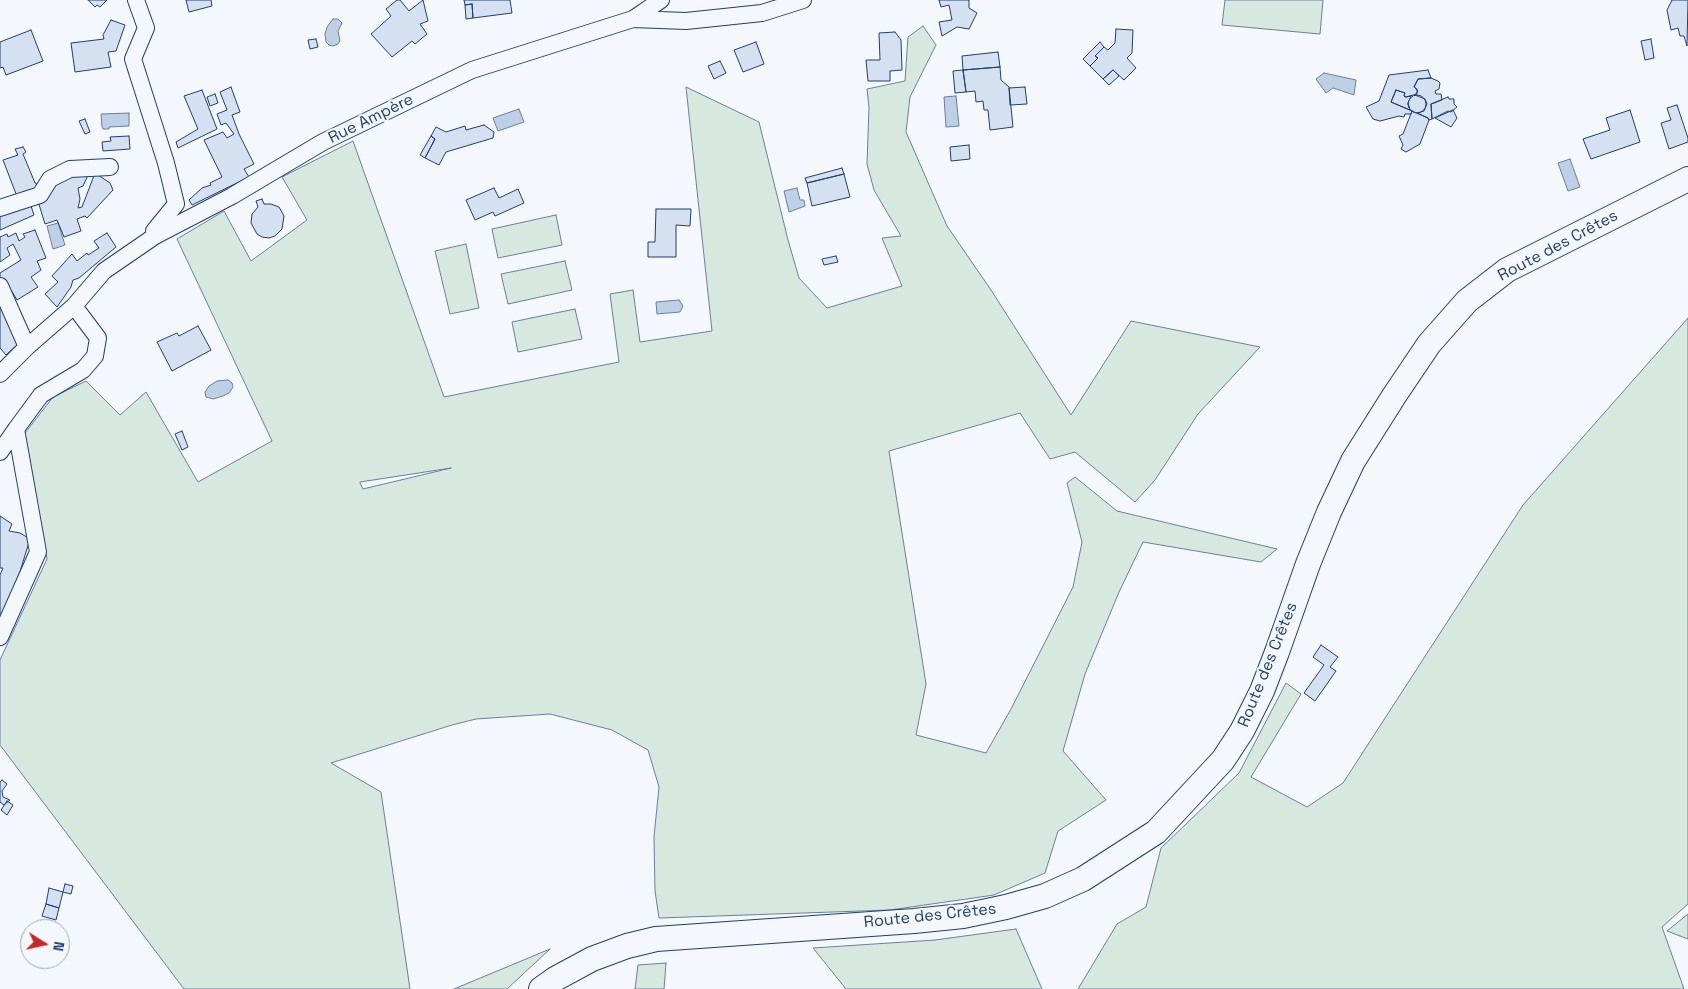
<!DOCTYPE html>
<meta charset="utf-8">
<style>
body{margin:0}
#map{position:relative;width:1688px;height:989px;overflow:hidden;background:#f4f7fb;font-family:"Space Grotesk",sans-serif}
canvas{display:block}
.north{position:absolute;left:20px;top:919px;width:50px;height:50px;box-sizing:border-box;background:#f4f7fb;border:1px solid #9eadc5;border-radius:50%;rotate:100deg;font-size:14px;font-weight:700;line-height:20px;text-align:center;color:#1d3f73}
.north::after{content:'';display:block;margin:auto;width:18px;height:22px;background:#c62828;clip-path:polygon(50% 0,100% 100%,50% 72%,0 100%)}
</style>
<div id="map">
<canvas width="1688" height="989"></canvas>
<div class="north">N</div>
</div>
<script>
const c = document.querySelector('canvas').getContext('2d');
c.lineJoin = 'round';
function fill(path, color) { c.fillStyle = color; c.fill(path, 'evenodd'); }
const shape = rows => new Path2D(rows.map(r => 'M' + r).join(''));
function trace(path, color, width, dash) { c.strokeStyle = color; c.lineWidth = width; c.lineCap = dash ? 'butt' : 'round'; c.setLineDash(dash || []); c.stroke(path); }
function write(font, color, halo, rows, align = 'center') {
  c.font = font + ' "Space Grotesk",sans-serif'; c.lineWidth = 4; c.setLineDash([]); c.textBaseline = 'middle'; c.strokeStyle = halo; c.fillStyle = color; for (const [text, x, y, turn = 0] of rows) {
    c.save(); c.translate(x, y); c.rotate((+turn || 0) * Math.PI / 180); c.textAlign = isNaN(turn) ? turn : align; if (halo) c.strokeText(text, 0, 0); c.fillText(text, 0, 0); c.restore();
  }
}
const green = shape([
 [1225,0,1323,0,1320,34,1222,25,1225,0],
 [923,26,936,45,910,97,906,132,947,226,991,290,1071,415,1131,321,1260,347,1198,414,1155,480,1135,502,1075,452,1050,459,1020,413,889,451,926,684,916,735,986,753,1011,709,1073,587,1082,542,1067,483,1075,477,1117,511,1277,549,1261,562,1143,542,1119,592,1085,674,1063,751,1106,800,1058,831,1045,873,994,895,890,910,659,918,655,891,654,837,659,787,648,750,612,730,550,714,476,719,452,725,331,763,381,792,410,989,184,989,0,745,0,660,47,559,25,433,53,397,86,381,120,415,146,392,198,482,272,441,177,239,224,211,251,261,307,220,282,177,353,141,444,397,619,362,610,294,633,290,640,342,712,331,686,87,759,122,788,240,799,278,827,308,902,286,882,238,901,236,874,190,867,164,869,107,867,89,905,81,908,37,923,26],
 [451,468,363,489,360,483,360,482,451,468],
 [556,215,562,245,498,258,492,229,556,215],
 [466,244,479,308,450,314,435,251,466,244],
 [565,261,572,290,508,304,501,274,565,261],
 [575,309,582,339,518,352,512,322,575,309],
 [1688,318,1688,904,1662,927,1684,989,1078,989,1117,924,1146,907,1161,848,1239,773,1286,683,1301,694,1251,777,1307,807,1343,783,1523,505,1688,318],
 [1688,914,1688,939,1667,931,1688,914],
 [1016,929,1042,989,846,989,813,948,935,940,1016,929],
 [550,949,507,989,454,989,550,949],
 [666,963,664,989,635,989,638,965,666,963]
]);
fill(green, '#d7e8df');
trace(green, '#687fa3', 1);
const water = shape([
 [333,19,338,19,342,23,338,31,340,41,338,44,333,46,329,45,326,42,325,34,327,27,333,19],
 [1324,73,1356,80,1354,95,1333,88,1326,93,1316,79,1324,73],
 [956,96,959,126,946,127,944,97,956,96],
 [519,109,524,122,498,131,493,118,519,109],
 [129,113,129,126,109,127,109,129,103,129,102,127,101,114,129,113],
 [1570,159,1580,187,1568,191,1558,163,1570,159],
 [797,188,800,200,804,200,805,206,789,212,784,191,797,188],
 [58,223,65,245,53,249,47,226,58,223],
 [679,300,683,306,680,312,657,314,656,302,679,300],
 [228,380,232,383,233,387,229,393,223,396,213,399,206,397,205,392,209,386,217,381,228,380]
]);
fill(water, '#bed0e5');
trace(water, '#687fa3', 1);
const building = shape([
 [88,0,107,0,100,7,97,5,95,7,88,0],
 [186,0,211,0,212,6,189,12,186,0],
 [397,0,400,0,409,11,423,0,428,21,420,24,427,34,415,44,412,41,392,57,371,34,391,16,386,9,397,0],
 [464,0,510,0,512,13,473,18,472,4,465,5,464,0],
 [939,0,969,0,969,8,977,13,969,29,957,27,942,36,939,22,952,20,949,5,941,7,939,0],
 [1672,0,1688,0,1687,46,1684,36,1680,36,1678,28,1671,30,1667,10,1672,0],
 [472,4,473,18,466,19,465,5,472,4],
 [111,20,125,25,116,51,108,52,111,67,75,72,71,43,104,39,103,35,111,20],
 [1116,29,1133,30,1132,53,1127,58,1136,68,1124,80,1113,70,1103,79,1090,66,1098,58,1095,56,1104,47,1108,50,1115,43,1116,29],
 [31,30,43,61,6,75,3,67,0,68,0,42,31,30],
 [895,32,901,40,902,70,890,71,890,81,868,81,866,60,880,60,879,33,895,32],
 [316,39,318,47,310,49,308,40,316,39],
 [1651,39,1654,58,1645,60,1641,41,1651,39],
 [756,42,764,64,743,72,734,50,756,42],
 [1100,42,1104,47,1095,56,1098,58,1090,66,1083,59,1100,42],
 [998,52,1000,67,963,70,962,56,998,52],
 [720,61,726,73,714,79,708,66,720,61],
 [1000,67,1001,80,1009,87,1013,127,990,130,988,110,984,110,983,101,976,102,975,91,966,92,963,70,1000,67],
 [963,70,966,92,955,93,953,71,963,70],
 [1113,70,1119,76,1109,85,1103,79,1113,70],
 [1428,70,1431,78,1418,79,1414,87,1417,89,1417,94,1406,97,1404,96,1405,93,1396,90,1391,102,1412,111,1411,114,1405,114,1404,117,1399,116,1380,121,1373,119,1366,107,1379,101,1389,75,1428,70],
 [1431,78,1438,81,1440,83,1439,89,1435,91,1436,94,1441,94,1442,100,1431,104,1432,119,1429,120,1428,118,1417,113,1424,111,1427,104,1425,99,1415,95,1418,91,1414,87,1418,79,1431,78],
 [231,87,240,112,232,115,239,134,254,164,244,169,249,177,192,205,189,200,202,188,211,185,210,183,222,177,204,140,223,132,227,138,234,134,226,123,221,125,217,114,227,110,220,92,231,87],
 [1025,87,1027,104,1010,105,1009,88,1025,87],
 [202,90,217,129,178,148,176,142,198,129,184,96,202,90],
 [1396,90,1405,93,1404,96,1406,97,1411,96,1408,103,1410,110,1391,102,1396,90],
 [215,94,218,103,210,106,207,97,215,94],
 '1408 104a9 9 0 1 1 18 0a9 9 0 1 1-18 0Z',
 [1448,97,1449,99,1454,99,1454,104,1457,107,1451,112,1448,111,1432,119,1431,104,1448,97],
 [1677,105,1688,138,1688,142,1669,149,1661,123,1671,120,1667,108,1677,105],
 [1453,110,1457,118,1451,127,1435,118,1453,110],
 [1630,110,1640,142,1591,159,1583,139,1610,130,1606,118,1630,110],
 [1412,111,1428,118,1429,120,1420,144,1406,152,1401,149,1403,145,1399,136,1403,134,1412,111],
 [85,119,90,132,85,134,79,121,85,119],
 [484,125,494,132,493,138,446,152,439,165,425,158,435,139,431,136,436,127,446,132,465,126,466,130,484,125],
 [129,136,130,149,103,151,102,142,111,141,110,137,129,136],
 [431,136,435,139,425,158,420,155,431,136],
 [969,145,970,159,951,161,950,147,969,145],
 [23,147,26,152,23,154,35,183,36,183,39,189,18,199,3,160,18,155,15,149,23,147],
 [842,168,844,174,807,183,805,178,842,168],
 [90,171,83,186,78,188,80,199,78,208,82,207,95,173,110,183,113,190,87,218,85,216,77,219,81,231,64,237,57,220,45,224,38,201,49,197,45,187,76,172,90,171],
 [844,174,850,197,812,206,807,183,844,174],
 [494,188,499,198,518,189,524,203,495,216,493,212,475,220,466,200,494,188],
 [262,199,264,204,271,204,279,207,284,216,282,229,275,236,269,238,262,237,257,234,251,223,252,214,258,207,256,201,262,199],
 [30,203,34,215,0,230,0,213,30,203],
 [656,209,691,209,690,226,676,225,676,257,648,257,648,242,655,242,656,209],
 [35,230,46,258,37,261,41,270,31,277,38,287,17,300,11,290,5,289,0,278,0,273,21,260,13,244,7,248,10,255,0,262,0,237,7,234,8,237,16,233,19,241,25,237,23,234,35,230],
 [107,233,116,247,79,278,73,280,71,287,57,307,45,294,58,282,52,276,72,254,77,261,87,253,88,255,99,248,94,241,107,233],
 [836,256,838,262,824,265,822,259,836,256],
 [0,299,19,343,6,355,0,348,0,299],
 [198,326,211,350,172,371,157,342,177,333,179,336,198,326],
 [182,431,188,447,182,450,175,434,182,431],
 [0,516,12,524,9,531,20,533,30,539,18,578,0,619,0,575,3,568,0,568,0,516],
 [1321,645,1338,657,1330,667,1336,671,1315,701,1304,693,1324,665,1313,657,1321,645],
 [2,780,7,784,2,791,3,797,10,800,4,805,0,802,0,782,2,780],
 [7,801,13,805,7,815,1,810,7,801],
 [65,884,73,886,71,894,63,892,65,884],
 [49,888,63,892,59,908,46,904,49,888],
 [46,904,59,908,56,920,42,916,46,904]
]);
fill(building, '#d5e0f0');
trace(building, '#1d3f73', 1);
const street = shape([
 [136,0,146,28,133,59,166,163,176,204,154,231,155,236],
 [633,19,661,0],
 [0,208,40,195,50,179,70,169,110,167],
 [0,286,27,347],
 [0,374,27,347,74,306,104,271,155,236,232,196,323,142,472,70,633,19,686,21,762,13,803,0],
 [0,452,16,429],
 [0,637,38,552,16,429,41,395,83,370,95,356,98,338,74,306]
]);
const secondary = shape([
 [541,989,555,979,592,959,627,946,656,939,914,921,963,916,1006,907,1045,896,1083,879,1156,832,1223,760,1242,731,1262,691,1277,652,1308,564,1329,512,1353,461,1394,396,1429,344,1467,301,1507,270,1688,179]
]);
trace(street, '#1d3f73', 18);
trace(secondary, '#1d3f73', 26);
trace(street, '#f4f7fb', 16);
trace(secondary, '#f4f7fb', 24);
write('16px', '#1d3f73', '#f4f7fb', [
 ["Rue Ampère",371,119,-26],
 ["Route des Crêtes",1558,246,-28],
 ["Route des Crêtes",1268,665,-68],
 ["Route des Crêtes",930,916,-6]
]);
</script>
